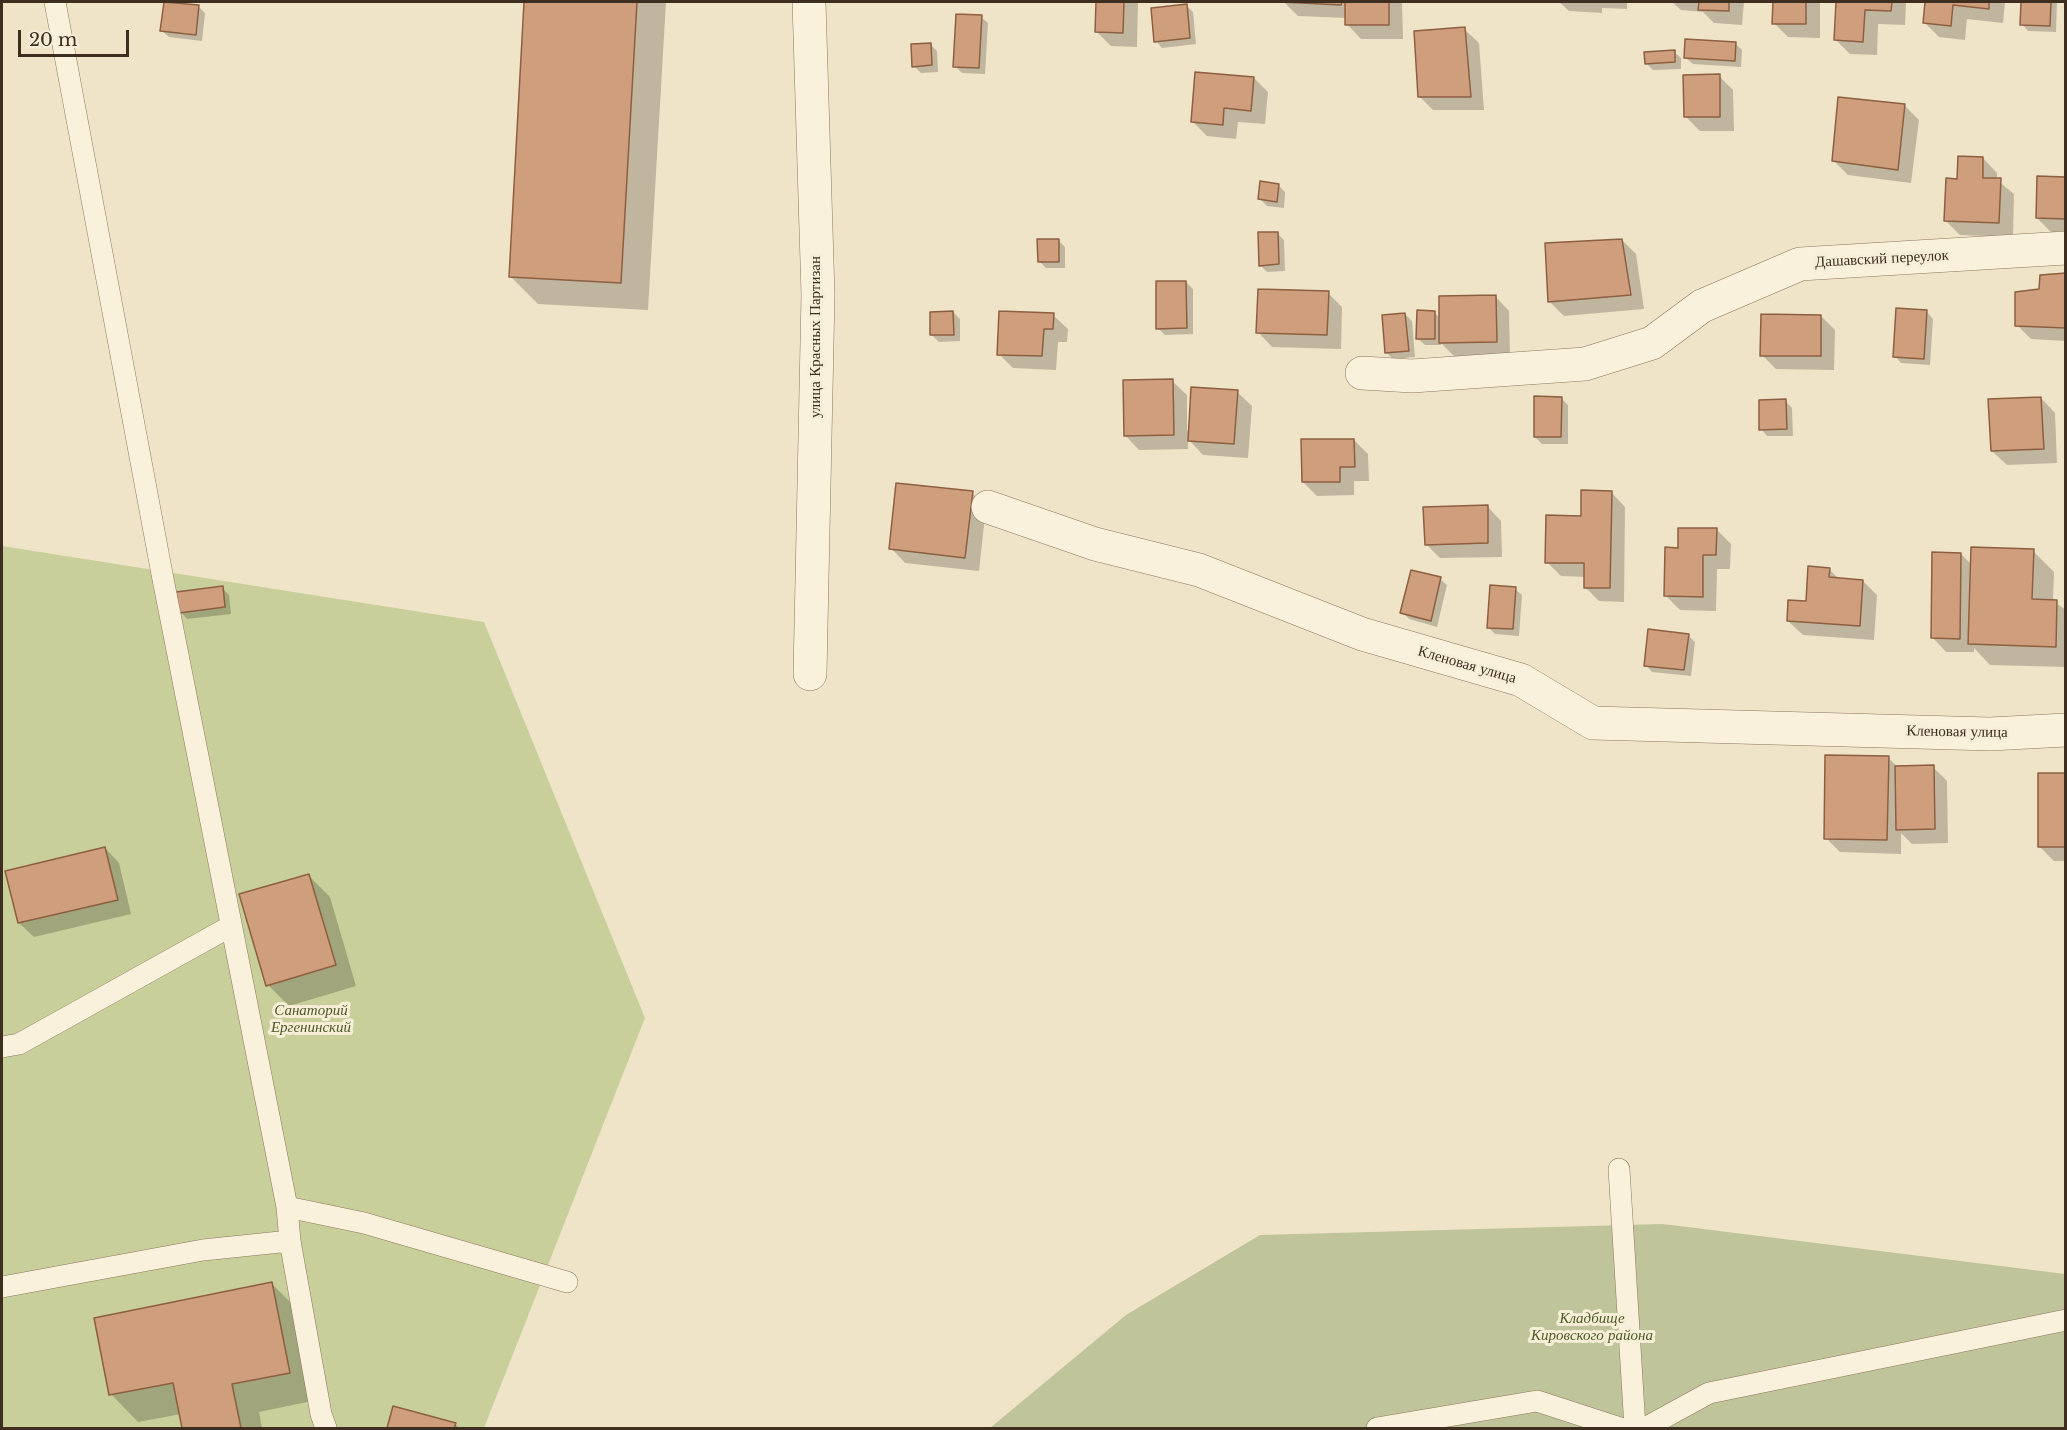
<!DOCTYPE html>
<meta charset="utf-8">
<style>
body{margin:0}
#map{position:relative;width:2067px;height:1430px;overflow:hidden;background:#f0e4c8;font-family:"Libre Baskerville",serif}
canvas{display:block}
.frame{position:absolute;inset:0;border:3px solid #3d2e20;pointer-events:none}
.scale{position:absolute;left:18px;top:30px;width:111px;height:27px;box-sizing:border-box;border:3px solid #3d2e20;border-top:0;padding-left:8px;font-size:18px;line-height:21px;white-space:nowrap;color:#3d2e20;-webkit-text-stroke:4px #f7eed8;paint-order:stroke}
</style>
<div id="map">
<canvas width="2067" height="1430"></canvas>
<div class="frame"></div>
<div class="scale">20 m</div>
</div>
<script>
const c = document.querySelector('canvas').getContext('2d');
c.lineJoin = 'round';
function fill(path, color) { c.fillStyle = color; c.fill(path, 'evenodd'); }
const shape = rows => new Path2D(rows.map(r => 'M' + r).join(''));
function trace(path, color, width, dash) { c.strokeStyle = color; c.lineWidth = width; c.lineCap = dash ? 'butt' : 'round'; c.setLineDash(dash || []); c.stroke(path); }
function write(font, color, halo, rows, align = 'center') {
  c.font = font + ' "Libre Baskerville",serif'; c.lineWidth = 6; c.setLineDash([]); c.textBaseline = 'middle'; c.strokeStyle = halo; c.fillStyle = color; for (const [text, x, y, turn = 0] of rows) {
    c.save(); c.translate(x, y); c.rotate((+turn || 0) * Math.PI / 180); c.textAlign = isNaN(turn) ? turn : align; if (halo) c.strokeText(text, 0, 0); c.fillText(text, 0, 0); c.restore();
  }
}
fill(shape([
 [2,546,484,622,645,1018,484,1428,2,1428]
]), '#c9cf9b');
fill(shape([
 [1663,1224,2065,1274,2065,1428,990,1428,1126,1315,1260,1235]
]), '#bfc49a');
fill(shape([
 [526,2,666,2,648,310,538,304,510,276],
 [1098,2,1138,2,1137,47,1111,46,1097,32],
 [1284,2,1402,2,1403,39,1361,39,1347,24,1347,18,1298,16],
 [1559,2,1627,2,1627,9,1602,8,1602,13,1569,11],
 [1672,2,1744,2,1742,25,1714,23,1703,12,1681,10],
 [1774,2,1820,2,1820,38,1788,37,1774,23],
 [1837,2,1906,2,1905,25,1878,24,1877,55,1850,54,1836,40],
 [1927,2,2005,2,2003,23,1967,19,1965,40,1939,37,1925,23],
 [2022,2,2057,2,2056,32,2028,31,2022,24],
 [198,6,205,13,202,41,169,37,162,31],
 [1187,6,1193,12,1196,44,1162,48,1156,41],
 [981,17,988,23,985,74,962,73,955,66],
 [1464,29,1479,43,1484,110,1433,110,1419,96],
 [930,44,937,51,938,72,921,73,914,66],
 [1736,44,1742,50,1741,67,1693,64,1686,58],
 [1674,52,1681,58,1681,69,1653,70,1646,63],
 [1719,76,1733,90,1734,131,1700,131,1685,116],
 [1254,78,1268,92,1265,124,1238,122,1236,139,1207,136,1192,121],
 [1905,106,1919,120,1911,183,1848,175,1834,161],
 [1983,158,1997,173,1997,180,2014,194,2013,237,1960,235,1946,221,1959,181],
 [2066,178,2066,232,2051,232,2037,218],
 [1278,185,1285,192,1284,208,1267,206,1260,199],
 [1277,233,1284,240,1285,271,1267,272,1260,265],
 [1058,240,1065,247,1065,268,1046,268,1039,261],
 [1622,240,1636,254,1644,309,1564,316,1550,302],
 [2066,274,2066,341,2031,339,2017,325,2041,290],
 [1186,282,1193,289,1193,334,1165,335,1158,328],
 [1328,293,1342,307,1341,349,1272,347,1258,332],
 [1495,296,1509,311,1510,356,1455,357,1441,343,1441,345,1425,345,1418,339,1434,312,1440,318],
 [953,312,960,319,960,341,939,342,932,335],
 [1927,312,1933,319,1930,365,1901,363,1895,356],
 [1405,314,1412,321,1415,357,1393,359,1386,352],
 [1053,315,1068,329,1067,342,1058,342,1056,370,1013,368,999,354],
 [1821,316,1835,330,1834,370,1776,369,1762,355],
 [1172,381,1187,395,1187,431,1237,392,1252,406,1248,458,1203,455,1188,439,1188,449,1139,450,1125,435],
 [1561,398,1568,405,1568,444,1542,444,1535,437],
 [2041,398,2055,413,2057,463,2007,465,1992,451],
 [1785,401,1792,408,1793,436,1767,436,1761,429],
 [1354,440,1368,454,1369,481,1354,481,1354,495,1317,496,1303,482],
 [1611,492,1625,507,1624,602,1599,601,1585,587,1585,577,1561,576,1547,562,1582,517],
 [972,493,986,507,979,571,905,563,891,548],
 [1487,506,1501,521,1502,557,1440,558,1426,544],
 [1717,530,1731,544,1730,569,1717,569,1716,611,1680,610,1666,596,1679,549],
 [2033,551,2054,572,2053,601,2066,610,2066,667,1990,665,1974,648,1974,652,1946,652,1932,637,1961,554,1972,565],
 [1829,569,1839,579,1863,581,1877,595,1874,640,1803,635,1788,621,1807,603],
 [1440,579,1447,585,1437,627,1409,619,1402,612],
 [222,588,229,595,231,614,187,619,181,612],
 [1515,589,1522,595,1519,636,1495,634,1488,627],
 [1688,635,1695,642,1691,676,1652,672,1646,665],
 [1888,758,1898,767,1933,767,1947,781,1948,843,1912,844,1901,833,1901,854,1840,852,1826,838],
 [2066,774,2066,861,2054,861,2040,847],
 [105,848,119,863,131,914,34,937,19,923],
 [308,875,330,897,356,986,289,1006,268,985],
 [272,1284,300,1312,317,1400,259,1412,262,1428,184,1428,181,1414,138,1422,111,1394],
 [394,1408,455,1424,459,1428,389,1428]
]), '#0003');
const building = shape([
 [164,2,199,5,196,35,160,31,164,2],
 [524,2,637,2,621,283,509,277,524,2],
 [1096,2,1124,2,1123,33,1095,32,1096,2],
 [1282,2,1342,2,1341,5,1282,2],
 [1345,2,1389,2,1389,25,1345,25,1345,2],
 [1699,2,1729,2,1729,11,1698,10,1699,2],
 [1773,2,1806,2,1806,24,1772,24,1773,2],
 [1836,2,1892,2,1891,11,1865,10,1863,42,1834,40,1836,2],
 [1925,2,1989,2,1989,9,1953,5,1951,26,1923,23,1925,2],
 [2021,2,2051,2,2050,26,2020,25,2021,2],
 [1187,4,1190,38,1154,42,1151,8,1187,4],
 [956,14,982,15,979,68,953,67,956,14],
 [1465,27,1471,97,1418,97,1414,31,1465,27],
 [1685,39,1736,42,1735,61,1684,58,1685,39],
 [931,43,932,65,912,67,911,44,931,43],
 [1675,50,1675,62,1645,64,1644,52,1675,50],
 [1195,72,1254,77,1251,111,1224,108,1223,125,1191,122,1195,72],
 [1720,74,1720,117,1684,117,1683,75,1720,74],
 [1838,97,1905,104,1898,170,1832,161,1838,97],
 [1958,156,1983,157,1983,178,2001,178,1999,223,1944,221,1946,178,1957,179,1958,156],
 [2037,176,2066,177,2066,219,2036,218,2037,176],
 [1260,181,1279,184,1277,202,1258,199,1260,181],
 [1258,232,1278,232,1279,264,1259,266,1258,232],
 [1037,239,1059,239,1059,262,1038,262,1037,239],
 [1622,239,1631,295,1548,302,1545,243,1622,239],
 [2066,273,2066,328,2015,326,2015,292,2039,289,2040,275,2066,273],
 [1156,281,1186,281,1187,328,1156,329,1156,281],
 [1258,289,1329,291,1327,335,1256,333,1258,289],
 [1496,295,1497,342,1439,343,1439,296,1496,295],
 [1896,308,1927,310,1924,359,1893,357,1896,308],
 [1417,310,1435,311,1435,339,1416,339,1417,310],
 [953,311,954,335,930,335,930,312,953,311],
 [999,311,1054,313,1053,329,1044,329,1042,356,997,355,999,311],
 [1405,313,1409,351,1385,353,1382,315,1405,313],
 [1761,314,1821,315,1821,356,1760,356,1761,314],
 [1173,379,1174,435,1124,436,1123,380,1173,379],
 [1191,387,1238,390,1234,444,1188,441,1191,387],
 [1534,396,1562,397,1561,437,1534,437,1534,396],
 [2041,397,2044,449,1991,451,1988,399,2041,397],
 [1786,399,1787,429,1759,430,1759,400,1786,399],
 [1301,439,1354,439,1355,467,1340,467,1340,482,1302,482,1301,439],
 [896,483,973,491,965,558,889,549,896,483],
 [1581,490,1612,491,1610,588,1584,588,1584,563,1545,563,1546,515,1581,516,1581,490],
 [1488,505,1488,543,1425,545,1423,507,1488,505],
 [1678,528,1717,528,1716,555,1703,555,1703,597,1664,596,1665,547,1678,548,1678,528],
 [1971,547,2034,549,2032,599,2057,600,2056,647,1968,644,1971,547],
 [1932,552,1961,553,1960,639,1931,638,1932,552],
 [1808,566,1830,568,1829,577,1863,580,1860,626,1787,621,1788,600,1806,601,1808,566],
 [1411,570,1441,577,1431,621,1400,613,1411,570],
 [1490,585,1516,587,1513,629,1487,628,1490,585],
 [223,586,225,607,179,613,176,592,223,586],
 [1648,629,1689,634,1684,670,1644,666,1648,629],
 [1825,755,1889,756,1887,840,1824,839,1825,755],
 [1934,765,1935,829,1896,830,1895,766,1934,765],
 [2038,773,2066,773,2066,847,2038,847,2038,773],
 [105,847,118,900,18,923,5,871,105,847],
 [309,874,336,965,266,986,239,894,309,874],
 [272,1282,290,1373,232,1384,241,1428,182,1428,173,1383,109,1395,94,1318,272,1282],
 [393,1406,456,1423,454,1428,387,1428,393,1406]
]);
fill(building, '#cf9f7d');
trace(building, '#8d5f41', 1.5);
const service = shape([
 [55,2,162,574,287,1207,290,1241,321,1414,326,1428],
 [2,1047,19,1044,231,926],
 [1619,1169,1635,1428],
 [287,1207,364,1223,567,1282],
 [2,1287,203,1250,290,1241],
 [1377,1428,1537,1401,1620,1428],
 [1645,1428,1709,1393,2066,1320]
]);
const minor = shape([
 [809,2,818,295,810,674],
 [1362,373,1412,376,1585,364,1652,343,1702,306,1800,264,2066,248],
 [988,507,1095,544,1199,570,1362,634,1521,680,1593,723,1990,734,2066,730]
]);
trace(service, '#8d765c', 22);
trace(minor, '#8d765c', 34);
trace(service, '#faf1dc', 21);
trace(minor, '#faf1dc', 33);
write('15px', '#3d2e20', '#f7eed8', [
 ["Дашавский переулок",1882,259,-3],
 ["улица Красных Партизан",816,337,-90],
 ["Кленовая улица",1467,665,16],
 ["Кленовая улица",1957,732,1]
]);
write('italic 15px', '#4d5a26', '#f7eed8', [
 ["Санаторий",311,1011],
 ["Ергенинский",311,1028],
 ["Кладбище",1592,1319],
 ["Кировского района",1592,1336]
]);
</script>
